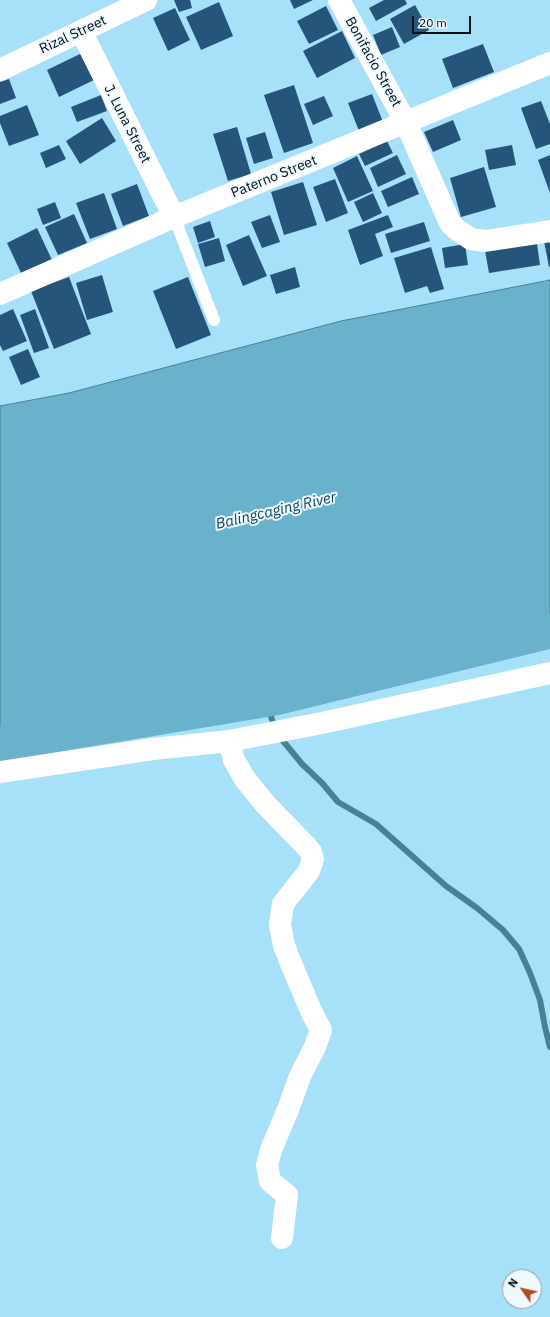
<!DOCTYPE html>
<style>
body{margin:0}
#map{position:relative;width:550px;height:1317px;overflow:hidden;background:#a6e1f9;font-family:"IBM Plex Sans",sans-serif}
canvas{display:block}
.north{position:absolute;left:502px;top:1269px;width:40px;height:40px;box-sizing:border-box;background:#eef9fe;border:1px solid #8f9ba2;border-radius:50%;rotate:304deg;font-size:11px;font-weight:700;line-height:16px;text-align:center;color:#000f17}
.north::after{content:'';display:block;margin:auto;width:14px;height:18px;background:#b04d15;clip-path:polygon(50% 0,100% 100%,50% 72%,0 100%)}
.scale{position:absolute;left:412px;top:16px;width:59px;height:18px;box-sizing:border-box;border:2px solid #000f17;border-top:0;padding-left:5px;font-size:12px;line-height:14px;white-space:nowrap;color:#000f17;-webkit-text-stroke:3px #eef9fe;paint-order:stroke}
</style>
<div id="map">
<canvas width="550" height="1317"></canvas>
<div class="north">N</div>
<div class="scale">20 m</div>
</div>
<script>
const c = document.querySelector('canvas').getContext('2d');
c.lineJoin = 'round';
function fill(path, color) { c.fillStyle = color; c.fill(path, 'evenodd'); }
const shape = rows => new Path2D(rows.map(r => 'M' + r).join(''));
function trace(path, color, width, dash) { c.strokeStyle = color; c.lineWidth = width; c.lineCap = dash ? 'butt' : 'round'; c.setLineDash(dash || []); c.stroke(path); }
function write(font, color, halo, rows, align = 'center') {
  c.font = font + ' "IBM Plex Sans",sans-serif'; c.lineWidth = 4; c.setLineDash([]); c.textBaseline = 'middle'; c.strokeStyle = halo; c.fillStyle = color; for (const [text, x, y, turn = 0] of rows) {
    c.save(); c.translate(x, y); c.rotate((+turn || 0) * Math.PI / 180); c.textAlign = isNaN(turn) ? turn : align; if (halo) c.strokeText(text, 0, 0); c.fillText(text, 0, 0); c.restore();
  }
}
const water = shape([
 [550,280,550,631,275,698,0,744,0,406,69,393,341,321,550,280]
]);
fill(water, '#6ab1cc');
trace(water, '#4a8096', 1);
trace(shape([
 [263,693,268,699,269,711,275,728],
 [279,736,302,764,322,783,338,802,376,824,446,886,477,908,503,930,519,949,530,973,540,1000,545,1027,550,1047]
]), '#4a8096', 6);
trace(shape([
 [0,744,275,698,550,631]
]), '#6ab1cc', 35);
fill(shape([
 [174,0,190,0,192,8,179,12],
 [290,0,313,0,294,9],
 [384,0,405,0,407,4,376,21,369,8],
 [219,2,233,36,201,50,186,17],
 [415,5,429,30,404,44,390,19],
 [326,6,338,30,309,44,297,21],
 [175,8,190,40,168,51,153,18],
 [392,27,400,47,381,55,373,35],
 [342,31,355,58,317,78,303,51],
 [483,44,494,72,453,88,442,59],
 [82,53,94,80,59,97,47,70],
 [9,79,16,98,0,104,0,82],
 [294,85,313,143,284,153,264,95],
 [372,94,383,122,359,131,348,103],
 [101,95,107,111,77,122,71,107],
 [324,96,333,116,313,125,304,104],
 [541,101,550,124,550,144,536,149,521,108],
 [27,105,39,135,9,146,0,123,0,116],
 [102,118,116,141,80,164,66,141],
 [453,120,461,140,433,152,424,132],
 [237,127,251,174,228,181,213,134],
 [265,132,273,158,254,164,246,138],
 [387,141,393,153,365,166,359,154],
 [59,145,66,159,46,168,40,153],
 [512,145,516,165,489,170,485,150],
 [397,155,406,174,378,187,370,168],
 [550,155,550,193,538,160],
 [357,156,373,191,348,202,333,168],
 [484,167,496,207,461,217,450,178],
 [412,177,419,194,388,207,381,191],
 [335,179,348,213,326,222,313,187],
 [303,182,317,225,284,235,271,192],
 [137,184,149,216,123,226,111,194],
 [104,193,117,229,90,239,76,203],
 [373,193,382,213,363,222,354,202],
 [55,202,61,218,43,225,37,209],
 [74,214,87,243,58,255,45,227],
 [270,215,280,242,262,248,251,222],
 [388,215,393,227,375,234,383,256,360,265,348,230],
 [210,221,215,237,198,243,193,227],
 [424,222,430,241,391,253,385,234],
 [37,228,52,260,22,275,7,243],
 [249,235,267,276,243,286,226,245],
 [536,237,540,265,489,273,484,245],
 [219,238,225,261,205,267,198,244],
 [550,240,550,267,549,267,544,241],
 [465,244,468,265,445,268,442,248],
 [431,247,444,289,430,293,427,286,405,293,394,258],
 [295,267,300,287,276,294,270,275],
 [102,275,113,312,87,320,76,283],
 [69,277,91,334,54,349,31,291],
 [188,277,211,335,176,349,153,291],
 [13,309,27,341,3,351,0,345,0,315],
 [35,309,49,348,34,353,20,315],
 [28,349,40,377,21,385,9,357]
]), '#25557a');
trace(shape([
 [174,217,214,320]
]), '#fff', 12);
trace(shape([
 [339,0,406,123,450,223,456,229,471,239,485,241,550,231],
 [81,31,174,217],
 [0,294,174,217,550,63],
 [229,741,234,760,245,779,266,805,307,847,311,852,313,859,309,871,283,904,280,925,284,945,290,961,312,1013,321,1030,315,1047,300,1076,289,1107,271,1150,267,1165,270,1181,287,1195,282,1238],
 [0,772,153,749,229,741,322,723,550,673]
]), '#fff', 22);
trace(shape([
 [0,70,146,0]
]), '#fff', 22);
write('14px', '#000f17', '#eef9fe', [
 ["Rizal Street",73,35,-25],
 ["Bonifacio Street",373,62,61],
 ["J. Luna Street",127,124,63],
 ["Paterno Street",274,177,-22]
]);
write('italic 15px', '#08475b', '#eef9fe', [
 ["Balingcaging River",276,511,-13]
]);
</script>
